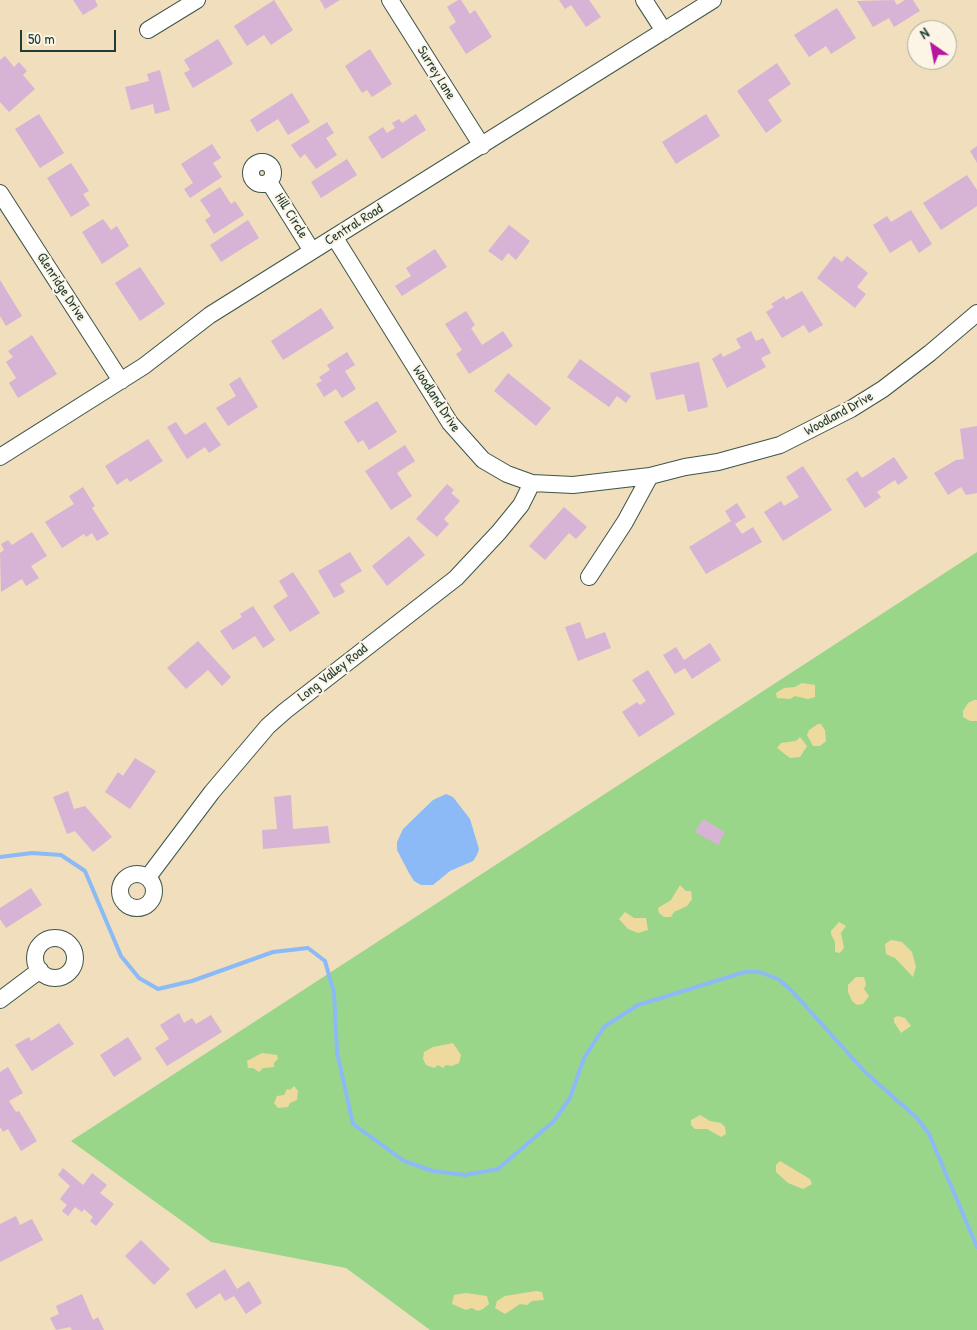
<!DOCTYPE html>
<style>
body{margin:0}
#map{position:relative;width:977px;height:1330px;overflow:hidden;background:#f0debc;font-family:"Patrick Hand",sans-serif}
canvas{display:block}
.north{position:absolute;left:907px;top:20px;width:50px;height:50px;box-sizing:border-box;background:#fcf5e5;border:1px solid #a4ab9e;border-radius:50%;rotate:327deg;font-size:14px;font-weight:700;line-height:20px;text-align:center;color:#1f3d34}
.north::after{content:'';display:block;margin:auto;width:18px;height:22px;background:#b5179e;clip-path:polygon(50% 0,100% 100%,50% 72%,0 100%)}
.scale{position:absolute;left:20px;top:30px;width:96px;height:22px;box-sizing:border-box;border:2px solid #1f3d34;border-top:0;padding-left:6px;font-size:15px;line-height:18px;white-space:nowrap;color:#1f3d34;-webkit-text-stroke:4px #fcf5e5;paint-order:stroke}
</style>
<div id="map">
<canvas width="977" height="1330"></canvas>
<div class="north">N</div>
<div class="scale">50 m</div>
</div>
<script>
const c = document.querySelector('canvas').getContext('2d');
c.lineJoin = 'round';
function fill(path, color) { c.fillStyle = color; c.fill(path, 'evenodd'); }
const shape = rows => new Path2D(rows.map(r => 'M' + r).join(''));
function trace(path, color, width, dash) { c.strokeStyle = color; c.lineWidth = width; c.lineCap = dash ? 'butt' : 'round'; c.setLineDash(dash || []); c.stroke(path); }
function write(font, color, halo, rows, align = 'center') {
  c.font = font + ' "Patrick Hand",sans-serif'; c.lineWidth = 4; c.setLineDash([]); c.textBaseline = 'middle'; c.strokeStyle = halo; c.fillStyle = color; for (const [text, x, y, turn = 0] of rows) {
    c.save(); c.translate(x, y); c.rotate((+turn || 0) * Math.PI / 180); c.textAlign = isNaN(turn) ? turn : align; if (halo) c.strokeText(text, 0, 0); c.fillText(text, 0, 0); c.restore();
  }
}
fill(shape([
 [977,552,977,1330,430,1330,346,1268,211,1242,71,1141]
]), '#9ad68a');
fill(shape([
 [802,683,815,685,815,697,808,699,795,696,790,699,777,698,776,693,784,688,795,687],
 [974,700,977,700,977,721,970,721,963,717,963,711,968,703],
 [818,724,821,724,825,730,826,741,820,746,813,746,807,735,809,730],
 [800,737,807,746,800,757,790,758,777,748,781,743,796,741],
 [680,885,686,891,691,891,692,899,687,906,674,912,671,917,664,917,659,913,658,908,671,900],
 [625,912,634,918,646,918,648,930,638,933,628,929,619,919],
 [839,922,846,926,841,933,844,948,840,953,835,952,835,942,831,934,831,931],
 [891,940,902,942,912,952,916,967,913,977,895,958,886,954,885,944],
 [856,977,864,977,866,984,864,989,869,996,863,1004,857,1005,852,1001,848,992,848,985],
 [898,1016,905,1018,911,1026,901,1033,894,1022,894,1018],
 [453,1043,461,1055,459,1063,452,1066,446,1065,443,1068,438,1065,434,1068,426,1065,423,1059,424,1052,433,1047],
 [262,1053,277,1055,278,1059,274,1063,274,1067,263,1068,259,1072,253,1068,248,1068,247,1061],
 [294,1086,298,1091,297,1100,290,1103,288,1107,278,1108,274,1103,277,1096,284,1095,287,1089,290,1090],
 [700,1115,710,1121,721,1123,725,1127,726,1134,721,1137,707,1129,695,1129,691,1125,691,1120],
 [780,1161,810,1179,812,1184,803,1189,788,1183,776,1172,776,1165],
 [536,1291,542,1292,544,1300,532,1301,527,1305,520,1304,505,1314,495,1308,497,1301,505,1296],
 [466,1293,487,1296,489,1304,483,1309,478,1311,472,1308,466,1310,452,1304,454,1295]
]), '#eeda9e');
fill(shape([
 [446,794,453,797,470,819,479,849,477,855,473,861,450,871,433,885,421,885,414,881,409,873,397,850,397,842,403,829,433,800]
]), '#8bbaf6');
trace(shape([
 [0,857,32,853,61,855,85,871,121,956,139,978,158,989,192,981,273,952,308,948,325,961,334,993,337,1052,353,1124,404,1161,433,1171,465,1175,498,1169,554,1121,570,1098,584,1058,604,1027,638,1005,745,972,760,972,778,979,791,990,865,1072,917,1118,929,1134,977,1247]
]), '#8bbaf6', 4);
fill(shape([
 [73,0,95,0,98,6,83,15],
 [274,0,293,30,271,45,264,35,247,46,234,26],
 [320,0,340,0,325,9],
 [458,0,461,0,470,14,475,10,492,37,466,54,449,27,456,22,447,7],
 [559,0,589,0,601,17,586,27,571,5,565,9],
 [894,0,897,5,905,0,913,0,920,11,894,27,889,18,873,27,857,1],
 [837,8,856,38,831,54,826,46,809,57,794,35],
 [218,39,233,64,193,88,184,73,190,70,184,60],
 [370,49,392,84,372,97,367,90,362,93,345,66],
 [5,56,14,67,19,62,27,71,23,75,35,89,9,112,0,102,0,60],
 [777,63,791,84,768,100,782,121,766,133,737,91],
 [160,70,170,110,155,114,153,104,131,110,125,87,149,81,147,74],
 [292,93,310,122,288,135,278,119,257,132,250,120],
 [39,114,64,153,40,168,15,129],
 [416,114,426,130,382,159,368,137,383,127,387,133,395,128,392,123,399,119,402,123],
 [706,114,720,136,676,164,662,142],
 [327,122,334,133,326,138,337,155,316,169,305,154,300,158,291,145],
 [212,144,221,158,213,163,222,177,190,198,184,189,193,183,181,164],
 [977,146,977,163,970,151],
 [347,159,357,175,321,198,311,182],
 [71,163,89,191,83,194,90,205,71,217,47,178],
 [967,175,977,190,977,206,941,230,923,203],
 [220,187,231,204,235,201,244,215,214,234,205,220,211,216,200,200],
 [911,210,932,244,919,253,911,240,890,253,873,225,887,216,891,222],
 [103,219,111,230,117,226,129,246,102,264,82,232],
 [248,220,259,238,221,262,210,245],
 [509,225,530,241,516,260,508,253,502,261,488,251],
 [435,249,447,267,402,296,395,286,411,276,406,268],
 [834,256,842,262,847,256,868,273,857,287,866,294,855,308,817,278],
 [140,267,165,304,140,321,115,283],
 [0,280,22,316,6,326,0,316],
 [802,291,823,325,809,333,804,325,782,338,766,312,774,307,771,304,784,296,786,300],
 [321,308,334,328,283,360,271,341],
 [466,311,475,325,471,328,482,345,503,331,513,346,469,374,456,354,462,350,445,324],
 [751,331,756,341,763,338,771,353,761,358,766,367,727,388,712,359,721,353,723,357,741,348,736,339],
 [32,335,57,374,18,398,9,383,16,378,6,362,13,357,8,351],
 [347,352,355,365,345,371,356,389,342,398,336,389,324,397,316,384,322,381,319,377,330,370,327,365],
 [580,359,631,396,626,403,617,396,609,407,567,377],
 [699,362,708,407,688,412,684,394,656,400,650,373],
 [508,373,551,408,536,426,494,391],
 [240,377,258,407,228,426,216,408,236,396,229,384],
 [377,401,397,432,369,450,363,440,358,443,344,422],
 [176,422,185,435,205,422,221,445,209,453,205,447,187,459,167,427],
 [977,426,977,493,966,495,961,487,948,495,934,473,956,460,964,459,960,429],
 [148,439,163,461,130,482,127,478,117,485,105,466],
 [405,445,415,461,397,473,412,496,391,510,365,471],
 [894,457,908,478,898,485,895,480,877,492,881,497,865,508,846,479,857,471,862,478],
 [803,466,832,510,783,541,764,512,781,501,784,506,799,497,786,477],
 [447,484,454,490,451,493,460,501,444,519,449,524,437,537,416,519],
 [83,487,95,506,92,508,109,534,97,541,92,533,86,537,84,534,62,548,45,522,74,504,69,496],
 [737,503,746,517,735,524,742,534,753,527,762,542,706,574,689,547,731,521,725,511],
 [564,507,587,527,576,539,569,533,545,560,529,546],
 [32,532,47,556,31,566,39,578,26,586,22,579,1,592,0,553,4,550,1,544,8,540,12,545],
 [409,536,425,555,387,586,372,566],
 [350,552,362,571,340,584,345,592,334,598,318,571],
 [293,572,320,613,290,632,273,606,288,596,279,581],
 [253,606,275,640,263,648,255,636,233,650,220,631,242,617,240,614],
 [580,622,586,639,605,632,611,648,578,661,565,627],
 [198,641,231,677,222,686,208,670,186,689,167,668],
 [710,643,721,660,692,679,685,668,675,674,663,655,676,647,684,660],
 [648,670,675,714,639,737,622,712,637,702,640,705,646,701,632,680],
 [135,758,156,771,130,809,105,792,118,772,123,776],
 [68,791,74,809,85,806,112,837,93,852,75,831,67,834,53,797],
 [291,795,293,829,328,826,330,843,263,849,262,830,277,829,274,797],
 [703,819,725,832,718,845,695,832],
 [31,888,42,905,6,928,0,919,0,908],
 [179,1013,184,1023,192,1018,196,1024,211,1015,222,1032,167,1066,155,1048,169,1039,160,1025],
 [59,1023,74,1044,32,1071,15,1045,29,1037,31,1041],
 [128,1037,142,1059,114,1077,100,1055],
 [8,1067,23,1093,9,1101,16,1112,19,1111,37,1141,21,1151,8,1129,3,1132,0,1127,0,1072],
 [63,1168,83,1185,92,1173,107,1185,100,1193,114,1204,96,1226,90,1221,93,1217,84,1209,82,1212,75,1207,68,1216,62,1211,67,1205,60,1199,70,1186,58,1175],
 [16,1216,20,1225,32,1219,43,1240,0,1262,0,1224],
 [141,1240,170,1269,154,1285,125,1256],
 [225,1269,237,1289,249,1281,262,1303,246,1314,234,1296,225,1301,220,1293,196,1309,186,1294],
 [82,1294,93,1320,98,1317,104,1330,72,1330,70,1327,56,1330,50,1318,59,1314,56,1306]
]), '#d7b3d6');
const minor = shape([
 [390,0,482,146],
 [644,0,664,31],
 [148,30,197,0],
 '251 173a11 11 0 1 1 22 0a11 11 0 1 1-22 0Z',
 [269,182,312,251],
 [0,193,121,381],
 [335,238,450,423,483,460,507,474,532,483,573,485,650,476,685,467,718,462,780,445,851,409,883,389,930,353,977,313],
 [0,457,144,366,210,315,713,0],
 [589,577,625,522,650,476],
 '120 891a17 17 0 1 1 34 0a17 17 0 1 1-34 0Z',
 [148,877,212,792,268,726,285,711,456,578,499,532,521,505,532,483],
 '35 958a20 20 0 1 1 40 0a20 20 0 1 1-40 0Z',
 [0,1000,40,970]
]);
trace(minor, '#3e5548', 18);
trace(minor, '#fff', 16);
write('14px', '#1f3d34', '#fcf5e5', [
 ["Surrey Lane",436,73,58],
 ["Hill Circle",291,216,58],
 ["Central Road",354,225,-32],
 ["Glenridge Drive",61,287,57],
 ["Woodland Drive",436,399,57],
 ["Woodland Drive",839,414,-29],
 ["Long Valley Road",333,673,-38]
]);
</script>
